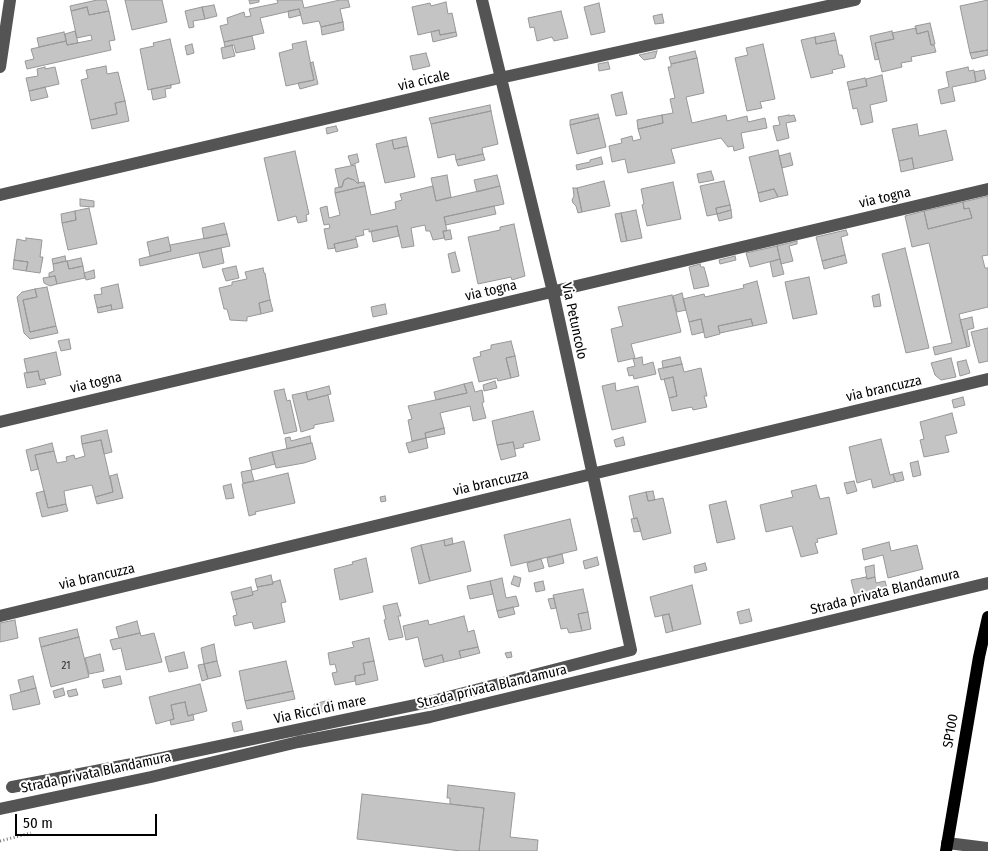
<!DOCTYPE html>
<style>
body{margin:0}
#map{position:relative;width:988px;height:851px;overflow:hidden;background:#fff;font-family:"Fira Sans Condensed",sans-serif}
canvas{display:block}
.scale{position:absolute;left:15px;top:814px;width:142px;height:22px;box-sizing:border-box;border:2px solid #000;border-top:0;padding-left:6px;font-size:15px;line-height:18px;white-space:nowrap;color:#000;-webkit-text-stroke:4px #fff;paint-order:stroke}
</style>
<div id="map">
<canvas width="988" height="851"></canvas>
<div class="scale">50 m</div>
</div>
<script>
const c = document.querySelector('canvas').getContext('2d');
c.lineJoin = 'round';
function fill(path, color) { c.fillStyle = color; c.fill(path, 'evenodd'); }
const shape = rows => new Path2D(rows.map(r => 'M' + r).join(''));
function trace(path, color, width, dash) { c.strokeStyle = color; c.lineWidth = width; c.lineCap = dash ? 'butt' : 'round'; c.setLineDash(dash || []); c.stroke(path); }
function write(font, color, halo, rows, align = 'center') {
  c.font = font + ' "Fira Sans Condensed",sans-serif'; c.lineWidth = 4; c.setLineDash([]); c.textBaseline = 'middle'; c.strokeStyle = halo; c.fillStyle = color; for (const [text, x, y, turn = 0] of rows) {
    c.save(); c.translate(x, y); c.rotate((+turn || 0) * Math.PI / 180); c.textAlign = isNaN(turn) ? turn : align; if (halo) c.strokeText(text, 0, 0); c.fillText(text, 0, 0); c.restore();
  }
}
const building = shape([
 [97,0,106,0,109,11,89,15,87,7,71,11,70,6,97,0],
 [125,0,162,0,167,22,132,30,125,0],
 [249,0,259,0,259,2,250,4,249,0],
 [277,0,302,0,304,8,340,0,348,0,350,7,340,9,343,22,321,27,319,21,303,24,299,9,260,18,264,33,224,42,220,26,228,24,227,18,244,12,245,17,251,16,249,9,278,3,277,0],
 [988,0,988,50,970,53,960,6,988,0],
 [446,2,448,14,452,13,456,32,440,35,439,30,418,35,412,7,430,3,431,6,446,2],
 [599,3,605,32,591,35,584,7,599,3],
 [214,5,217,16,205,19,202,7,214,5],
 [87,7,89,15,109,11,115,40,109,41,111,50,27,69,25,61,34,59,31,49,66,41,67,45,92,40,91,35,77,38,71,11,87,7],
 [202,7,205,19,193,21,194,27,189,28,185,11,202,7],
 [299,9,301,15,289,18,288,11,299,9],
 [561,11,568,38,554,41,552,37,537,41,534,27,530,28,528,18,561,11],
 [662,14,664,23,655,24,653,16,662,14],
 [343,22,344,30,322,35,321,27,343,22],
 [930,23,935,44,931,45,928,31,917,34,915,26,930,23],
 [916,28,917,34,928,31,931,45,934,45,936,52,911,57,912,61,901,63,902,67,882,72,875,43,894,39,892,33,916,28],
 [439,30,440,35,456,32,457,36,433,42,431,32,439,30],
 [75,31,78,43,67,45,65,34,75,31],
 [892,31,894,39,875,43,879,59,875,60,870,36,892,31],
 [64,32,66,41,39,47,37,38,64,32],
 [834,33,836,40,816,44,815,37,834,33],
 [252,36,255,49,236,53,234,45,225,47,224,42,252,36],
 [815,37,816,44,836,40,839,55,842,55,845,67,832,70,833,73,811,78,801,40,815,37],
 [170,39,180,83,148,90,140,49,154,46,153,43,170,39],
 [306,41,314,80,286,86,279,53,293,49,292,44,306,41],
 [192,44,194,53,187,55,185,46,192,44],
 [763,44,775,99,760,102,762,108,747,111,735,58,748,55,746,48,763,44],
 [232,45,235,56,223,59,221,48,232,45],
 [988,50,988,55,972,59,970,53,988,50],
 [657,51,655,58,644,60,639,55,657,51],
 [695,51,697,58,671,64,669,57,695,51],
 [426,53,430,66,413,70,410,56,426,53],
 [697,58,704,93,686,97,692,123,726,115,727,121,747,116,748,122,765,118,767,128,741,133,744,148,734,151,733,146,728,147,721,138,671,149,675,163,628,173,625,159,612,162,609,146,622,143,621,139,632,136,633,141,641,139,638,129,663,123,662,115,673,113,670,99,675,98,668,67,671,67,671,64,697,58],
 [313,62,318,84,300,89,298,83,314,80,310,63,313,62],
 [608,62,610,69,599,71,598,64,608,62],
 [106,66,107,74,118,72,125,101,115,103,117,114,90,120,81,80,88,78,86,70,106,66],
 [45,67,45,69,55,67,59,84,29,91,26,78,38,76,37,69,45,67],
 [968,67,969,71,974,70,976,82,952,87,955,101,941,104,938,90,949,87,946,72,968,67],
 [984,70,986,79,976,82,974,72,984,70],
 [882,75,887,101,870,105,873,122,861,125,857,108,853,109,849,90,867,86,866,79,882,75],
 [865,78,867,86,849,90,847,82,865,78],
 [171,85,171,88,165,89,166,97,153,100,151,89,171,85],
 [45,87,48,97,31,101,29,91,45,87],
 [622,92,627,114,616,116,611,95,622,92],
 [125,101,129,121,92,129,90,120,117,114,115,103,125,101],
 [490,105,491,111,431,124,429,118,490,105],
 [491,111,498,144,482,148,483,154,456,160,455,154,438,158,431,124,491,111],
 [598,114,599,118,570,125,570,120,598,114],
 [662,115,663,123,638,129,637,120,662,115],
 [789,115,789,116,794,115,796,121,786,123,789,138,777,141,773,126,780,125,778,117,789,115],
 [599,118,606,147,577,154,570,125,599,118],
 [917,124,919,136,946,130,953,160,914,169,912,158,899,161,892,129,917,124],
 [336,126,338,131,327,134,326,128,336,126],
 [406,137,408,146,394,149,392,140,406,137],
 [392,140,394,149,408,146,415,177,385,183,376,144,392,140],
 [778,150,788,195,778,197,774,189,758,193,749,157,778,150],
 [295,151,309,214,306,215,307,221,298,223,296,216,278,221,264,158,295,151],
 [790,153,793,165,782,168,779,156,790,153],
 [357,154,359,162,351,165,348,156,357,154],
 [483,154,485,160,458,166,456,160,483,154],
 [601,157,603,164,577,170,576,165,590,162,590,160,601,157],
 [912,158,914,169,901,172,899,161,912,158],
 [355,165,359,183,357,183,354,180,348,178,344,180,342,187,339,187,335,169,355,165],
 [711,171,714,180,699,183,697,174,711,171],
 [447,175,451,197,436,201,431,178,447,175],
 [497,175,500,186,477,192,474,180,497,175],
 [348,178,354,180,357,183,364,182,365,186,335,193,335,188,342,187,344,180,348,178],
 [604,181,610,206,582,212,577,188,604,181],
 [724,181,730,205,716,208,717,214,707,216,700,186,724,181],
 [673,182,681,219,647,226,642,205,644,204,641,189,673,182],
 [365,186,371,215,396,209,395,202,402,200,400,194,433,186,436,201,500,186,504,204,444,217,447,231,443,231,444,238,433,240,430,231,426,231,425,225,411,228,414,246,402,248,397,226,369,232,369,229,363,230,364,235,355,237,356,239,334,244,335,248,328,249,324,229,330,228,329,224,324,225,320,208,327,206,329,218,340,215,335,193,365,186],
 [573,188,577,188,582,212,578,213,576,206,573,203,572,200,574,196,573,188],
 [774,189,778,197,760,202,758,193,774,189],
 [988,196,988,255,982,256,985,268,988,268,988,307,959,314,967,347,935,355,933,347,952,343,929,243,912,247,905,216,924,211,928,229,972,218,969,208,964,209,963,202,988,196],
 [80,199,94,201,94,207,80,206,80,199],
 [963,202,964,209,969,208,972,218,928,229,924,211,963,202],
 [730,205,731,210,717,214,716,208,730,205],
 [494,206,496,214,446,225,444,217,494,206],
 [89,208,97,244,68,250,62,223,76,220,75,211,89,208],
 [636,210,642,238,627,241,621,213,636,210],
 [731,210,732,218,719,221,717,214,731,210],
 [75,211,76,220,62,223,61,214,75,211],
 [621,213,627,241,621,242,615,214,621,213],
 [224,223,227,234,204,239,202,228,224,223],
 [514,224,525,276,512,280,511,277,478,284,468,237,500,230,500,227,514,224],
 [397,226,399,236,373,242,371,231,397,226],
 [450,230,452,239,445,240,443,231,450,230],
 [846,230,848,235,841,237,845,255,822,261,816,237,846,230],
 [227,234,230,246,140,266,139,259,171,251,170,245,227,234],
 [168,237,171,251,150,256,147,242,168,237],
 [26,238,42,240,40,257,43,257,40,273,26,271,28,262,14,260,17,239,26,241,26,238],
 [356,239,358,247,336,252,334,244,356,239],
 [797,241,797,244,789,246,793,261,781,264,777,246,797,241],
 [777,246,780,259,750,267,746,253,777,246],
 [221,248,224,263,203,268,199,253,221,248],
 [905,248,929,348,906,353,882,254,905,248],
 [455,252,460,271,452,273,448,254,455,252],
 [845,255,847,263,824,269,822,261,845,255],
 [65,256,66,261,53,264,52,259,65,256],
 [735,256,736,260,720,264,719,260,735,256],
 [81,258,83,266,69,269,67,261,81,258],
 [780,259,784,274,773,277,770,262,780,259],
 [14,260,28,262,26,271,13,269,14,260],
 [67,261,69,269,83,266,85,278,57,284,55,276,49,277,49,273,54,271,53,264,67,261],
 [700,264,701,267,704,267,709,286,694,289,689,267,700,264],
 [236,266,239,278,226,281,222,269,236,266],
 [263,268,264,273,265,273,270,300,259,303,261,314,247,317,247,321,230,320,227,309,224,309,219,288,232,285,232,282,247,279,245,272,263,268],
 [94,270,95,278,86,280,84,273,94,270],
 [55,276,57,284,50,286,44,283,43,278,55,276],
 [809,277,817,314,793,319,785,282,809,277],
 [757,281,767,323,753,326,751,319,718,326,720,334,705,338,701,319,689,322,683,299,704,294,705,297,744,288,743,285,757,281],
 [118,284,123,308,112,310,111,305,97,308,94,295,102,294,101,288,118,284],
 [47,287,56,326,30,332,23,300,37,297,35,289,47,287],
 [35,289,37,297,23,300,30,332,56,326,58,333,30,339,24,333,17,297,22,292,35,289],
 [682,293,686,310,677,312,673,296,682,293],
 [879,294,881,306,874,307,872,296,879,294],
 [672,295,681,332,631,344,635,358,618,362,611,329,623,326,618,307,672,295],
 [270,300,273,311,261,314,259,303,270,300],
 [385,304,387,314,373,317,371,307,385,304],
 [111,305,112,310,98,313,97,308,111,305],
 [972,317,974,328,967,330,970,346,967,347,960,320,972,317],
 [701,319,704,332,692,335,689,322,701,319],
 [751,319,753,326,720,333,718,326,751,319],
 [988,328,988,361,979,363,971,332,988,328],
 [69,339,71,349,61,351,58,341,69,339],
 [511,341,515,356,506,358,511,378,498,381,497,378,479,382,473,358,481,356,480,352,491,349,491,345,511,341],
 [56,352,61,375,40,380,38,371,27,373,24,359,56,352],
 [515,356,519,376,511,378,506,358,515,356],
 [642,357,643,365,653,362,656,374,634,379,633,375,629,376,627,368,635,366,633,359,642,357],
 [680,357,682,364,663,368,662,361,680,357],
 [951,358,956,377,941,380,935,375,931,363,951,358],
 [966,360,970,373,960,376,957,362,966,360],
 [682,364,684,372,701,368,707,396,704,396,707,407,693,410,692,407,672,411,669,398,677,396,673,377,661,380,658,369,682,364],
 [38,371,40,380,44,379,46,384,27,388,24,373,38,371],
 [673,377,677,396,669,398,664,379,673,377],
 [495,381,497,388,484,391,483,385,495,381],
 [472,382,475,392,482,390,484,402,482,403,486,418,473,421,470,406,440,413,444,428,425,433,426,438,412,441,408,420,412,419,408,406,467,393,464,384,472,382],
 [615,383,616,391,638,386,646,422,612,430,602,386,615,383],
 [464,384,467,393,436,400,434,392,464,384],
 [329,386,331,394,308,400,306,392,329,386],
 [284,389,287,401,290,400,297,431,284,434,274,391,284,389],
 [306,392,308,400,328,395,334,421,314,425,314,428,301,432,292,395,306,392],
 [963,397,965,405,954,408,952,400,963,397],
 [533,411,540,440,523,444,524,447,515,449,513,442,497,445,492,421,533,411],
 [952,413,957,433,945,436,949,452,924,457,920,440,924,439,920,422,952,413],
 [444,428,445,434,426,438,425,433,444,428],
 [107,430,112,452,104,454,101,440,82,444,81,436,107,430],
 [310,436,311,443,287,449,285,438,290,437,291,441,310,436],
 [623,437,625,445,616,447,614,440,623,437],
 [426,438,428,448,409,453,406,443,426,438],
 [881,439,890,475,893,474,895,482,873,488,871,479,857,483,849,447,881,439],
 [101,440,113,492,95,497,92,485,64,491,66,504,48,508,35,455,54,451,57,463,67,461,66,457,74,455,75,459,85,456,82,444,101,440],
 [513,442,516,456,501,460,497,445,513,442],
 [52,443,54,451,35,455,38,469,31,471,26,450,52,443],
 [312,443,316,459,304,463,276,468,272,452,312,443],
 [272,452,275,464,252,470,249,458,272,452],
 [918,461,921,475,913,477,910,463,918,461],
 [251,470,254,481,243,483,241,472,251,470],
 [902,472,904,480,896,482,893,474,902,472],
 [288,473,295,503,255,512,256,514,249,516,242,484,288,473],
 [117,474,123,498,97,504,95,497,113,492,110,476,117,474],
 [854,481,857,491,847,494,844,483,854,481],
 [231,484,234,498,226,499,223,486,231,484],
 [816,485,820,499,829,497,837,534,817,539,818,542,815,543,818,553,801,557,792,526,766,532,760,505,793,497,791,491,816,485],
 [44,491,48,508,66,504,68,511,42,517,36,493,44,491],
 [653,491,655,500,648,501,646,492,653,491],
 [646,492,648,501,663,498,671,533,643,540,637,518,634,519,629,496,646,492],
 [385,496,386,501,381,502,380,497,385,496],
 [726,501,735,539,717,543,709,505,726,501],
 [637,518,641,531,634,532,631,519,637,518],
 [570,519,577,550,511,566,504,535,570,519],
 [452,538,453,544,445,546,444,540,452,538],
 [444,540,445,546,464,541,471,571,430,581,421,545,444,540],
 [889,542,891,551,917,545,923,569,888,578,883,555,864,560,862,549,889,542],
 [421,545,430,581,419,584,411,548,421,545],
 [562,554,564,563,549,567,547,558,562,554],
 [597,557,599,565,585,569,583,561,597,557],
 [366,558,373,592,340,600,334,569,353,564,352,562,366,558],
 [541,559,544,568,529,572,527,563,541,559],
 [705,563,707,570,695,573,694,566,705,563],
 [874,565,875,577,867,579,865,567,874,565],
 [271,575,273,584,257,587,255,579,271,575],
 [514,576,521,578,519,587,511,584,514,576],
 [866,577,867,579,875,577,876,583,885,581,887,588,855,596,851,580,866,577],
 [502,578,506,598,516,596,519,606,497,611,490,581,502,578],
 [280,580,286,602,281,603,285,622,254,629,252,622,235,626,233,616,237,615,233,600,253,595,252,592,258,590,257,587,273,584,273,582,280,580],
 [490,581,493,594,470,599,467,586,490,581],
 [543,581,545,590,536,592,534,583,543,581],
 [692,585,701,624,673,631,669,614,655,617,650,597,692,585],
 [251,587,253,595,233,600,231,592,251,587],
 [583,589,588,612,578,614,582,631,569,633,567,628,561,629,553,595,583,589],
 [554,598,556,608,551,609,548,599,554,598],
 [397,603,401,616,398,616,403,637,389,640,384,620,386,619,383,606,397,603],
 [513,607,515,614,499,618,497,611,513,607],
 [749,609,752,621,740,624,737,612,749,609],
 [588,612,591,629,582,631,578,614,588,612],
 [669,614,673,631,666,633,662,615,669,614],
 [464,616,468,632,474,630,478,647,459,651,461,658,444,662,442,655,423,660,418,637,406,640,403,626,428,620,429,625,464,616],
 [15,620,18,638,0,642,0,623,15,620],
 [137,621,140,633,119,638,116,627,137,621],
 [77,629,79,637,41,647,39,638,77,629],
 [140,633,141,636,154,633,162,662,126,670,121,648,113,650,110,640,140,633],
 [79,637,89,677,51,687,41,647,79,637],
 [369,638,374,661,363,663,365,674,355,676,355,681,335,685,332,673,337,672,335,664,330,665,328,653,354,647,352,642,369,638],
 [214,644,217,661,204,664,201,648,214,644],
 [478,647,480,653,461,658,459,651,478,647],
 [184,652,188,668,169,672,165,657,184,652],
 [511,652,512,657,507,658,505,653,511,652],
 [100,654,104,671,89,674,85,658,100,654],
 [442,655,444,662,425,667,423,660,442,655],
 [217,661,221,676,208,679,204,664,217,661],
 [286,661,293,691,245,701,239,671,286,661],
 [374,661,378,680,356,685,355,676,365,674,363,663,374,661],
 [204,664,208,679,202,681,198,665,204,664],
 [33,676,36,688,21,692,18,680,33,676],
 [120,676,122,684,104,688,102,680,120,676],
 [200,684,207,711,188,716,185,702,171,705,174,719,156,724,149,697,200,684],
 [36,688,40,704,13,710,10,695,36,688],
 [63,688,65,695,55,698,53,691,63,688],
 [76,689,78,695,69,697,67,691,76,689],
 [293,691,295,699,247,709,245,701,293,691],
 [329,700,331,710,316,713,314,704,329,700],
 [185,702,188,716,193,714,194,720,171,725,170,720,174,719,171,705,185,702],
 [241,721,243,730,234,732,232,723,241,721],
 [448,785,515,793,510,837,538,840,537,851,479,851,484,808,450,804,450,798,447,798,448,785],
 [362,794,484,808,479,851,461,851,357,839,362,794]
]);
fill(building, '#c4c4c4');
trace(building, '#989898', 1);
trace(shape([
 [0,841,31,833]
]), '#767676', 3, [1, 2.5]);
trace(shape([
 [0,67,10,0],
 [0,195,500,78,855,0],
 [0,422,988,189],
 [0,616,988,379],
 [12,787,148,761,429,702,631,650,553,292,482,0],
 [0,809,151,777,298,742,430,717,988,583],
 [947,843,988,848]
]), '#545454', 12);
trace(shape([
 [946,851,979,657,988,617]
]), '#000', 12);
write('11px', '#313131', null, [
 ["21",66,666]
]);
write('14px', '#000', '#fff', [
 ["via cicale",424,81,-13],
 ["via togna",885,198,-13],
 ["via togna",491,291,-13],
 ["Via Petuncolo",574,321,78],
 ["via togna",96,383,-13],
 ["via brancuzza",884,389,-13],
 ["via brancuzza",491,483,-13],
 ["via brancuzza",97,577,-13],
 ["Strada privata Blandamura",885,592,-14],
 ["Strada privata Blandamura",492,687,-13],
 ["Via Ricci di mare",320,710,-12],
 ["SP100",951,731,-80],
 ["Strada privata Blandamura",96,773,-12]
]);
</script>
